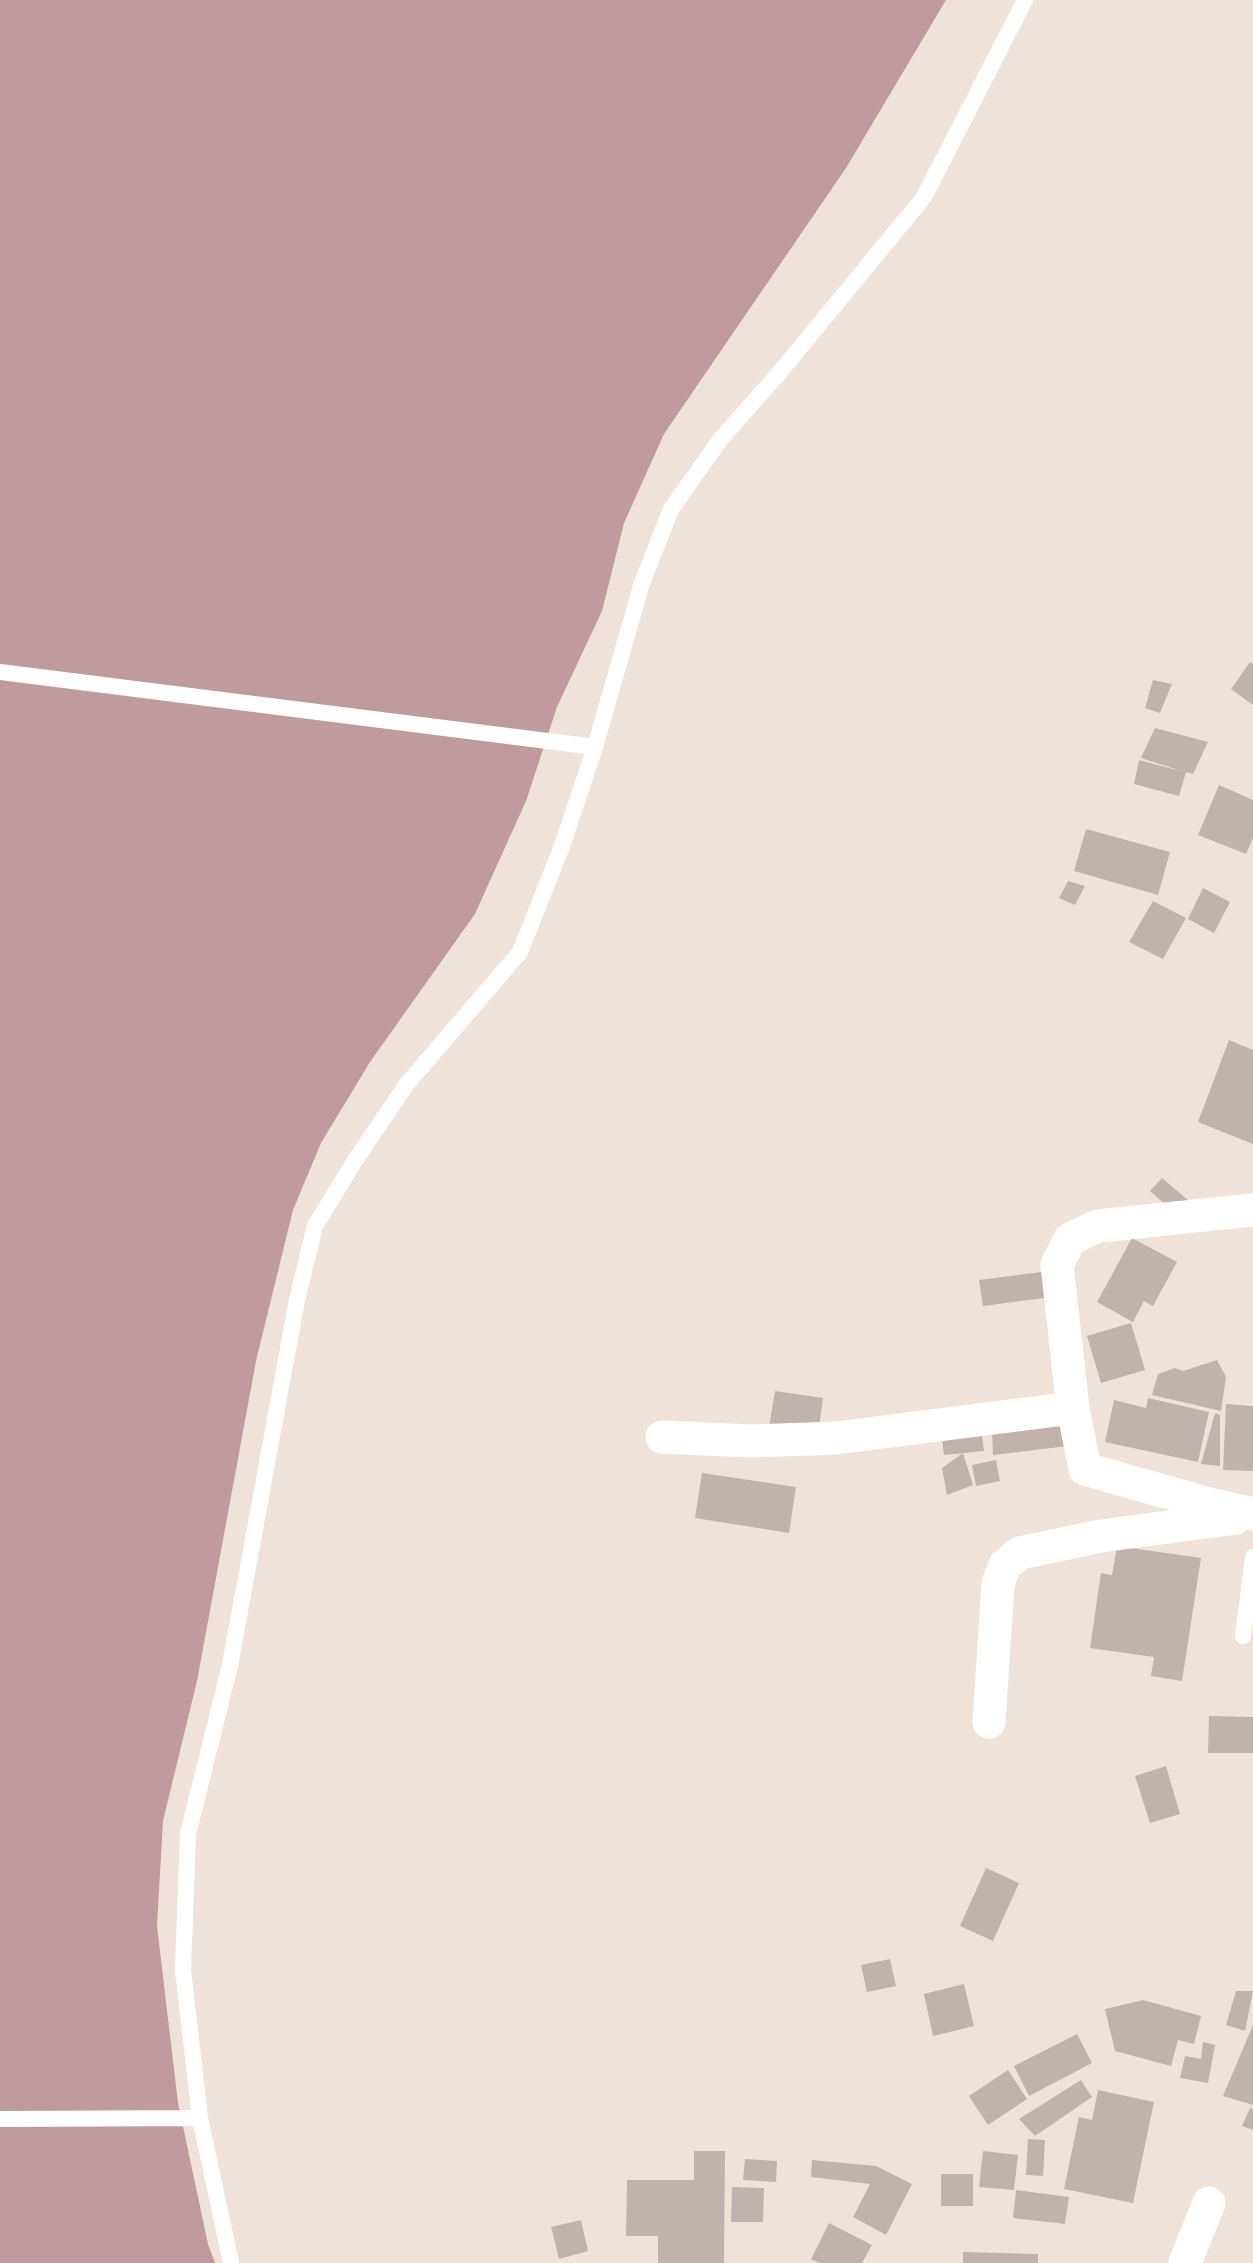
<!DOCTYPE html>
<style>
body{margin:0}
canvas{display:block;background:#efe3d9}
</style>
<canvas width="1253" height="2263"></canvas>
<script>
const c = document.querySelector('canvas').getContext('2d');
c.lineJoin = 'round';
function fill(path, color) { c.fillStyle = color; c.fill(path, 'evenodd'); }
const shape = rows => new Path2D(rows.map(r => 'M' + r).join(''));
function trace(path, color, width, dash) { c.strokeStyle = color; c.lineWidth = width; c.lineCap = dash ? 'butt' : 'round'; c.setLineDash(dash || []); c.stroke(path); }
fill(shape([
 [0,0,946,0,846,168,664,434,624,523,602,611,557,707,526,801,475,914,370,1062,321,1143,293,1210,256,1361,197,1681,163,1821,157,1926,178,2103,208,2244,215,2263,0,2263]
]), '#bf9b9f');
fill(shape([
 [1250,662,1253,664,1253,705,1231,689],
 [1153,680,1172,684,1160,713,1145,708],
 [1155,728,1208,742,1193,774,1186,772,1179,796,1134,784,1139,760,1184,772,1141,758],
 [1219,785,1253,800,1253,838,1246,854,1198,835],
 [1086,829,1170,852,1158,895,1074,871],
 [1068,881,1085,886,1075,905,1059,898],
 [1203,888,1230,902,1214,933,1188,919],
 [1153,901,1186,918,1163,959,1129,942],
 [1229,1040,1253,1050,1253,1144,1198,1122],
 [1162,1178,1188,1200,1176,1214,1150,1191],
 [1132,1238,1177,1262,1153,1306,1144,1301,1133,1322,1097,1302],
 [1049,1271,1052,1297,983,1306,979,1280],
 [1131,1323,1145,1370,1101,1383,1087,1336],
 [1217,1360,1226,1377,1221,1411,1152,1395,1158,1374,1175,1368,1183,1371],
 [775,1391,823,1398,818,1434,769,1427],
 [1148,1398,1209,1412,1198,1462,1105,1442,1114,1400,1146,1408],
 [1226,1404,1253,1406,1253,1471,1223,1470],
 [1215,1413,1220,1415,1220,1466,1201,1464],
 [1069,1420,1068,1446,993,1455,992,1429],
 [981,1426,984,1451,944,1455,941,1431],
 [963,1453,973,1485,947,1495,942,1468],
 [996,1460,1000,1481,976,1486,972,1465],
 [702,1473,796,1487,789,1533,695,1518],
 [1117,1546,1201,1558,1182,1681,1151,1676,1154,1657,1090,1648,1101,1573,1112,1575],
 [1209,1716,1253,1717,1253,1753,1208,1753],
 [1166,1766,1180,1814,1150,1823,1135,1776],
 [986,1868,1019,1883,993,1941,960,1926],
 [890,1959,896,1986,867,1992,861,1965],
 [964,1984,974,2026,933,2036,924,1994],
 [1236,1991,1253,1991,1245,2031,1226,2025],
 [1143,2000,1201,2016,1194,2044,1178,2040,1171,2066,1115,2051,1105,2009],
 [1253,2025,1253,2105,1223,2096],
 [1077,2034,1092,2063,1029,2096,1014,2066],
 [1203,2042,1215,2045,1208,2083,1180,2078,1185,2056,1201,2059],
 [1008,2070,1027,2099,988,2125,969,2096],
 [1081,2080,1092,2097,1035,2136,1019,2119],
 [1098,2090,1154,2102,1133,2203,1064,2189,1079,2117,1092,2120],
 [1250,2108,1253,2109,1253,2130,1242,2126],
 [1028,2139,1045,2140,1043,2176,1026,2175],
 [694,2151,725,2151,724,2263,658,2263,658,2236,626,2236,627,2180,694,2180],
 [983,2151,1018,2155,1014,2190,979,2187],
 [745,2159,777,2161,776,2182,743,2180],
 [812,2160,876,2166,912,2184,886,2235,853,2217,870,2184,811,2177],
 [941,2174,973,2174,973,2206,941,2206],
 [732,2187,764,2188,763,2222,731,2222],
 [1016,2190,1069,2197,1065,2224,1013,2218],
 [581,2220,588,2251,559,2259,551,2227],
 [829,2223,872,2245,862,2263,819,2263,811,2259],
 [963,2252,1038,2254,1038,2263,963,2263]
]), '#c1b2ad');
trace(shape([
 [0,672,595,747],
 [1243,1636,1253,1557],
 [0,2119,200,2118],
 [231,2263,200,2118,183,1970,188,1834,230,1665,297,1300,315,1226,354,1162,406,1085,520,952,562,846,595,747,642,583,671,509,720,440,780,372,924,197,1025,0]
]), '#fff', 16);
trace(shape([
 [1253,1210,1098,1226,1070,1239,1057,1265,1073,1408,1085,1469,1205,1503,1253,1514],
 [662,1437,751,1441,836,1438,1073,1408],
 [989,1722,998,1584,1005,1565,1020,1553,1101,1536,1236,1518],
 [1185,2263,1209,2203]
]), '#fff', 33);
</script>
